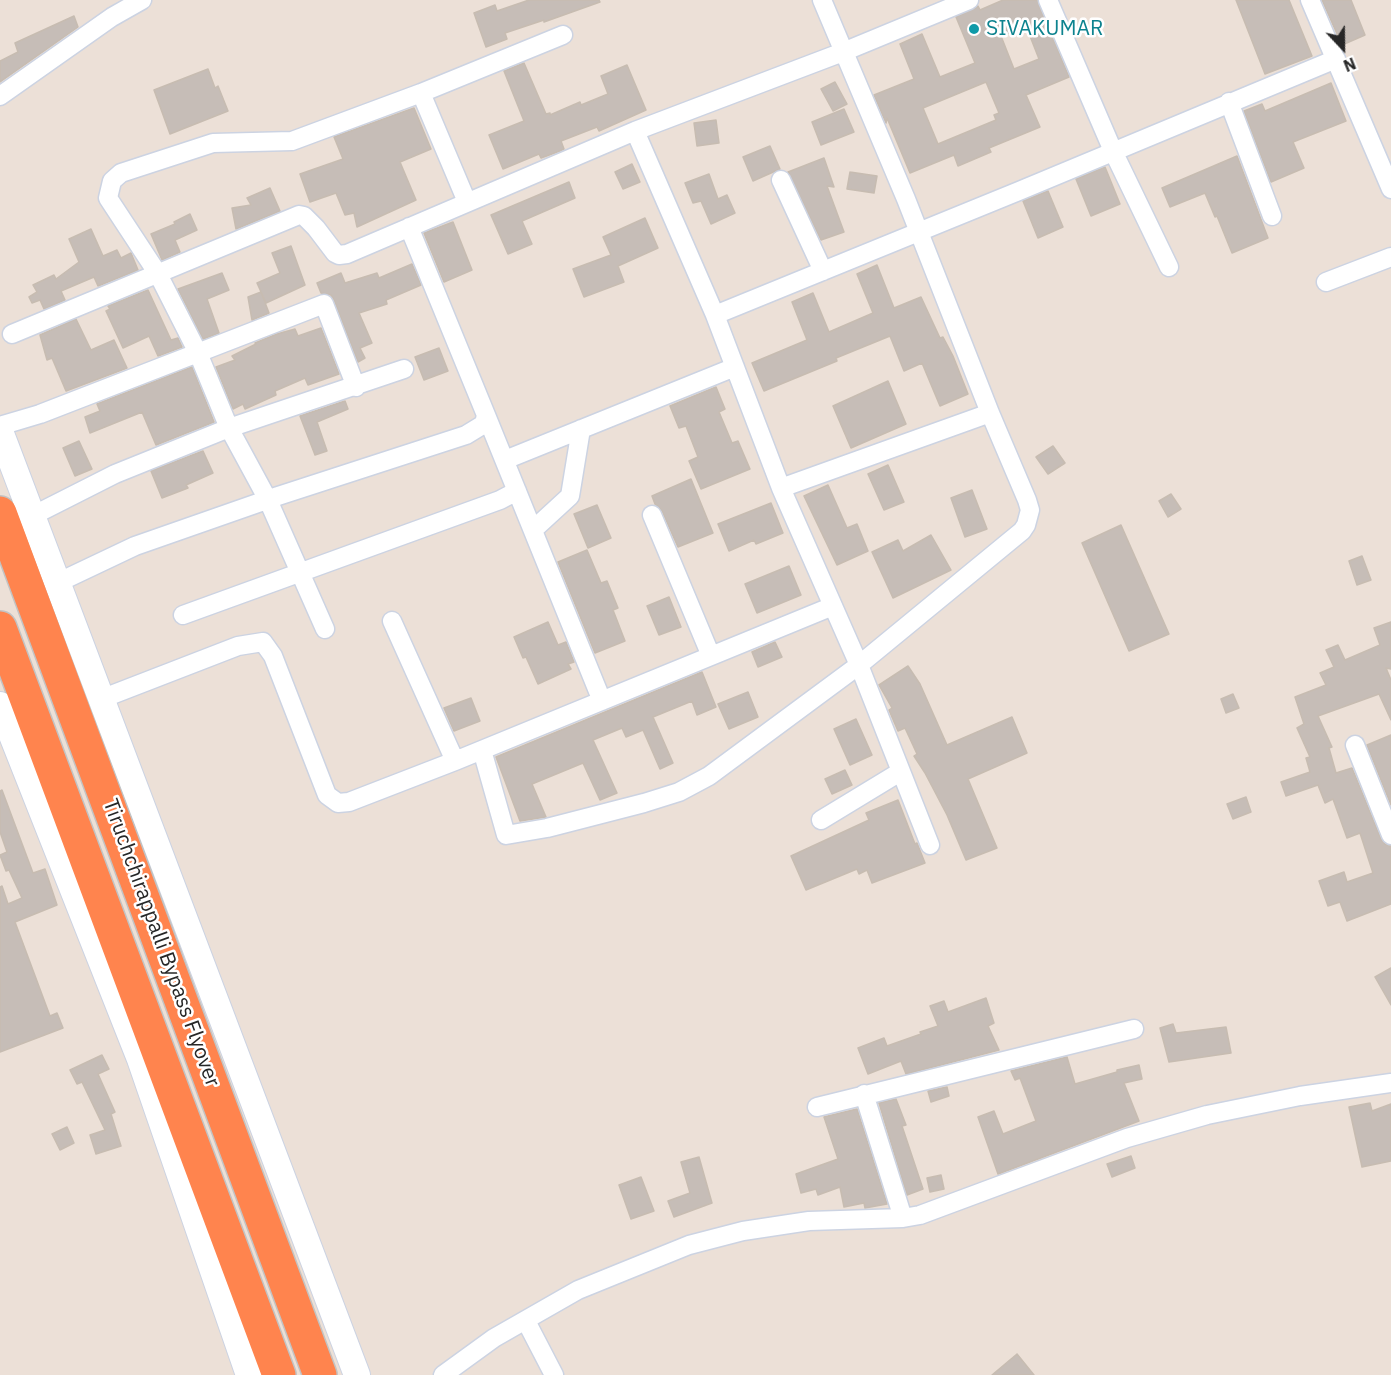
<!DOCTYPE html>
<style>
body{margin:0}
#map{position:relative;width:1391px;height:1375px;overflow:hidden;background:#ece0d7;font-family:"IBM Plex Sans",sans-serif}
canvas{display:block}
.north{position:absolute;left:1313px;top:18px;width:60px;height:60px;-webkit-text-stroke:4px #fff;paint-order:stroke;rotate:158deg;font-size:16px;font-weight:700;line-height:24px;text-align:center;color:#272727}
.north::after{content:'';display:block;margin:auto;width:21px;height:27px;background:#272727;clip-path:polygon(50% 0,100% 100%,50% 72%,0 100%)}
</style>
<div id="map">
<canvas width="1391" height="1375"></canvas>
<div class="north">N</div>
</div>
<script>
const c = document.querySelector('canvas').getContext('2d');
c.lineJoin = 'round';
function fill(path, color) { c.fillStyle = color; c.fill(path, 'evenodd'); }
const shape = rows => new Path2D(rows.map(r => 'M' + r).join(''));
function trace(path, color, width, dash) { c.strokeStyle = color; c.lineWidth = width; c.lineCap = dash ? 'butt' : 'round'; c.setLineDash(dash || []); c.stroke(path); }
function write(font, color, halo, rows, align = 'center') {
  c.font = font + ' "IBM Plex Sans",sans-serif'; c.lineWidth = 5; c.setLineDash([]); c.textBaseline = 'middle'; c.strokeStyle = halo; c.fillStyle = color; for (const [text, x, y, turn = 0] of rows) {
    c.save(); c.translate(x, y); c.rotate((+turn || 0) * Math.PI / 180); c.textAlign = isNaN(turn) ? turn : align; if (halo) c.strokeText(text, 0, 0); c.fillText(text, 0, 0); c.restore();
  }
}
const building = shape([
 [529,0,599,0,600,2,544,22,544,20,505,33,507,39,486,47,474,13,495,5,497,11,529,0],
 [1003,0,1037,0,1069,77,1026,95,1040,127,989,148,991,152,958,166,954,155,910,173,887,118,886,123,874,95,914,79,900,44,922,34,940,77,975,63,956,17,978,6,980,10,1003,0],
 [1026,26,1039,59,1014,69,1001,36,1026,26],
 [986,82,999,113,994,115,996,120,938,144,923,108,986,82],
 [1236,0,1289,0,1312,56,1265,74,1236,0],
 [1322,0,1351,0,1365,35,1342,45,1322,0],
 [74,16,78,27,0,82,0,61,18,52,15,43,74,16],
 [524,63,546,114,550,113,550,115,580,102,581,105,608,94,601,76,627,65,646,110,599,131,597,127,561,141,564,149,560,151,541,158,539,154,503,169,489,135,524,121,504,71,524,63],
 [208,69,215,88,218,86,228,111,170,134,154,90,208,69],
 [835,82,847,104,833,111,821,89,835,82],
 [1331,83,1346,121,1293,142,1304,168,1271,182,1244,111,1262,104,1265,111,1331,83],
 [414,108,431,149,400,162,416,200,357,227,354,213,345,215,336,193,310,202,300,174,343,159,334,137,414,108],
 [844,109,854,132,821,145,812,122,844,109],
 [716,120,719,143,697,146,694,123,716,120],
 [770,146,780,169,753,181,743,157,770,146],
 [1237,156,1268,238,1232,253,1217,216,1215,217,1205,193,1170,207,1162,188,1237,156],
 [824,158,834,187,827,186,844,232,821,240,788,172,824,158],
 [632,164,640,182,623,189,615,172,632,164],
 [1105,167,1120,204,1091,216,1076,179,1105,167],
 [850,172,877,176,874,193,847,189,850,172],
 [709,174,718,199,727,195,735,213,711,224,701,201,693,203,685,183,709,174],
 [569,182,575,198,522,221,532,244,508,254,491,215,569,182],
 [270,188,280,211,236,229,232,208,251,205,247,198,270,188],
 [1048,191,1063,227,1038,238,1023,201,1048,191],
 [190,214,197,230,175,240,180,252,162,260,151,234,175,224,174,222,190,214],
 [645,218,658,248,618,266,624,282,584,297,573,269,611,255,603,237,645,218],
 [453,222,472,270,444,282,424,233,453,222],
 [91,229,103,256,117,250,121,258,131,253,138,270,98,286,94,277,61,291,65,300,44,309,40,300,32,303,29,297,37,292,33,285,54,275,56,279,79,262,69,239,91,229],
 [291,246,305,285,266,303,257,283,280,273,272,253,291,246],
 [412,264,421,285,386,300,387,304,359,313,372,343,360,348,365,358,358,362,334,300,331,295,321,293,317,283,341,273,345,283,377,273,379,278,412,264],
 [877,265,894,308,921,297,940,338,943,337,953,356,968,394,940,406,922,363,904,371,890,336,836,358,837,361,764,391,752,363,807,340,792,302,813,293,829,332,873,313,857,274,877,265],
 [222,273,229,290,207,299,219,333,203,339,178,289,222,273],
 [148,290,171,340,178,338,182,347,158,356,149,336,123,348,106,311,110,309,108,306,148,290],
 [261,292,269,313,252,320,248,297,261,292],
 [76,319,91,350,114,340,127,368,66,391,52,358,47,360,40,335,76,319],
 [321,328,339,374,308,385,305,378,275,391,276,395,245,409,243,404,233,409,216,367,235,360,232,356,256,344,255,343,277,334,295,329,298,336,321,328],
 [439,348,448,371,424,380,415,357,439,348],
 [192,367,214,422,156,445,142,412,90,433,85,417,100,411,97,404,192,367],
 [888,381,906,424,851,448,833,406,888,381],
 [716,387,725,409,719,412,732,443,738,441,750,469,701,489,689,461,698,457,686,426,679,428,670,406,716,387],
 [345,401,348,409,317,422,327,451,315,455,300,416,345,401],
 [79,441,92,469,75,476,63,448,79,441],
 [1053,446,1065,463,1048,474,1036,457,1053,446],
 [203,451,213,473,186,485,188,488,162,498,151,471,203,451],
 [888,465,904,502,884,510,868,474,888,465],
 [691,479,713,533,678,547,662,511,655,504,652,496,691,479],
 [828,485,847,528,857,524,868,551,837,565,804,496,828,485],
 [972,490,987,529,965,537,951,498,972,490],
 [1171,494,1181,509,1168,517,1159,501,1171,494],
 [771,503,783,533,756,544,754,540,729,551,718,524,771,503],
 [597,505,611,538,588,548,574,514,597,505],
 [1121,525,1169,634,1129,651,1082,543,1121,525],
 [931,535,951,570,893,598,872,552,898,540,903,551,931,535],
 [587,550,601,583,607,581,618,608,613,610,625,641,595,653,558,562,587,550],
 [1362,556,1371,580,1357,585,1349,561,1362,556],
 [789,566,801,595,757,613,745,584,789,566],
 [669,597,681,627,659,635,647,606,669,597],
 [548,622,558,645,566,642,574,662,568,664,571,669,538,684,526,657,523,658,514,637,548,622],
 [1391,622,1391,669,1386,668,1391,680,1391,720,1379,694,1318,716,1332,747,1329,748,1336,773,1352,768,1381,839,1385,844,1391,846,1391,904,1347,921,1340,902,1328,906,1319,881,1344,872,1347,882,1373,873,1360,833,1347,838,1333,799,1325,803,1318,785,1286,796,1281,782,1310,772,1306,758,1310,757,1297,728,1304,724,1295,697,1326,685,1320,673,1334,667,1326,650,1338,645,1345,660,1380,645,1374,628,1391,622],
 [775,642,782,657,758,667,752,652,775,642],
 [908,666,920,684,947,745,1012,717,1027,753,968,779,997,848,966,860,947,815,925,773,914,756,917,754,905,728,898,731,889,710,892,708,879,685,908,666],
 [702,672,716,707,697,715,692,701,653,717,673,763,660,769,643,730,626,737,622,728,593,740,617,793,600,800,583,763,532,784,546,817,520,821,496,757,702,672],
 [748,692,758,717,729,729,718,704,748,692],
 [1233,694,1239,708,1226,713,1221,699,1233,694],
 [471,698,480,721,454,731,444,708,471,698],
 [856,719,872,755,850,765,834,729,856,719],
 [1391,735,1391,805,1367,745,1391,735],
 [845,770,852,785,832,794,825,779,845,770],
 [2,790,33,873,45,869,57,905,15,922,50,1016,57,1013,63,1028,0,1052,0,887,2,886,8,904,22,898,9,870,6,871,0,855,7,852,0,832,0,791,2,790],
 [1246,797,1251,812,1233,819,1227,804,1246,797],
 [898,800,915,844,917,843,925,863,872,883,867,870,859,874,857,869,806,890,791,856,869,820,866,813,898,800],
 [1391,968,1391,1005,1375,977,1391,968],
 [986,998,994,1023,988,1026,999,1050,906,1074,901,1061,868,1074,858,1048,884,1038,887,1046,921,1034,920,1032,938,1026,930,1006,944,1001,948,1012,986,998],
 [1173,1024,1176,1033,1226,1027,1231,1053,1169,1062,1160,1028,1173,1024],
 [102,1055,109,1069,98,1074,115,1112,111,1114,121,1146,96,1154,90,1135,105,1130,82,1082,77,1084,70,1070,102,1055],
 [1067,1057,1075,1084,1117,1072,1117,1070,1139,1065,1142,1079,1124,1083,1139,1121,998,1174,978,1117,994,1111,1003,1134,1036,1121,1020,1078,1015,1080,1011,1071,1067,1057],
 [947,1087,949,1096,931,1102,928,1091,947,1087],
 [896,1099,906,1125,902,1126,923,1189,907,1195,879,1103,896,1099],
 [1370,1103,1372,1111,1391,1104,1391,1161,1362,1167,1349,1107,1370,1103],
 [857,1109,887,1204,865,1208,864,1203,844,1207,840,1187,818,1195,816,1189,801,1193,796,1174,838,1159,824,1117,857,1109],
 [67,1127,74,1143,60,1150,52,1134,67,1127],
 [1131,1156,1135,1168,1112,1177,1107,1164,1131,1156],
 [699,1157,712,1203,674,1217,668,1201,690,1193,681,1162,699,1157],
 [941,1175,944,1189,930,1192,927,1178,941,1175],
 [641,1177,654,1211,631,1219,619,1185,641,1177],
 [1017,1354,1034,1375,992,1375,1017,1354]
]);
fill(building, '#c6bdb7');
trace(building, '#c7bcb1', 1.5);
const street = shape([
 [1048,0,1113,151,1169,267],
 [1310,0,1391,189],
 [421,93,467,202],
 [0,96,112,17,142,0],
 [1229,102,1272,216],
 [635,131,715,315,781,488,859,665,930,845],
 [781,180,823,271],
 [1326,282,1391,257],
 [715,315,1019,191,1336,59],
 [12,334,299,215,304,216,316,228,335,253,339,255,347,254,635,131,843,52,969,0],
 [486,415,602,701],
 [0,426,40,414,324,304,356,387],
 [505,460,735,367],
 [781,488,990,413],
 [652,515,711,656],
 [32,516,115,474,229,428,404,369],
 [533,530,570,496,581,429],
 [57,583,135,546,278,496,466,435,484,424,486,415,409,227],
 [183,615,500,500,517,491],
 [392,621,455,761],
 [325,629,268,500,229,428,198,353,158,274,108,198,112,181,121,173,213,143,292,141,421,93,563,35],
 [101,699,238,646,263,642,273,656,327,795,338,803,349,802,455,761,833,606],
 [1355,745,1391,835],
 [482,750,506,835,547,828,644,803,679,792,709,776,859,665,1022,531,1026,525,1030,510,1027,500,990,413,906,199,822,0],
 [821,820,900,772],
 [864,1094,903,1218],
 [817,1107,1134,1029],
 [526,1321,554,1375],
 [443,1375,494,1338,578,1290,689,1245,743,1231,809,1221,903,1218,920,1215,1127,1138,1207,1115,1300,1096,1391,1083]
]);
const secondary = shape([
 [0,431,357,1375],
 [0,705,140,1059,249,1375]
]);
const highway = shape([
 [0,513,320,1375],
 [0,628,279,1375]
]);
trace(street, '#ccd3e2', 21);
trace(secondary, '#ccd3e2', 28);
trace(highway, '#c3c3c3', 36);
trace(street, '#fff', 18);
trace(secondary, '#fff', 26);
trace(highway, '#ff844e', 33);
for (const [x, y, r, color] of [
 [974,29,6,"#0f9aa8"]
]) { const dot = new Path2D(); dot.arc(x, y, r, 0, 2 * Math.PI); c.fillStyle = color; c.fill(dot); trace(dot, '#fff', 2); }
write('21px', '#0d838f', '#fff', [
 ["SIVAKUMAR",986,29]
], 'left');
write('21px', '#272727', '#fff', [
 ["Tiruchchirappalli Bypass Flyover",161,943,70]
]);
</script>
